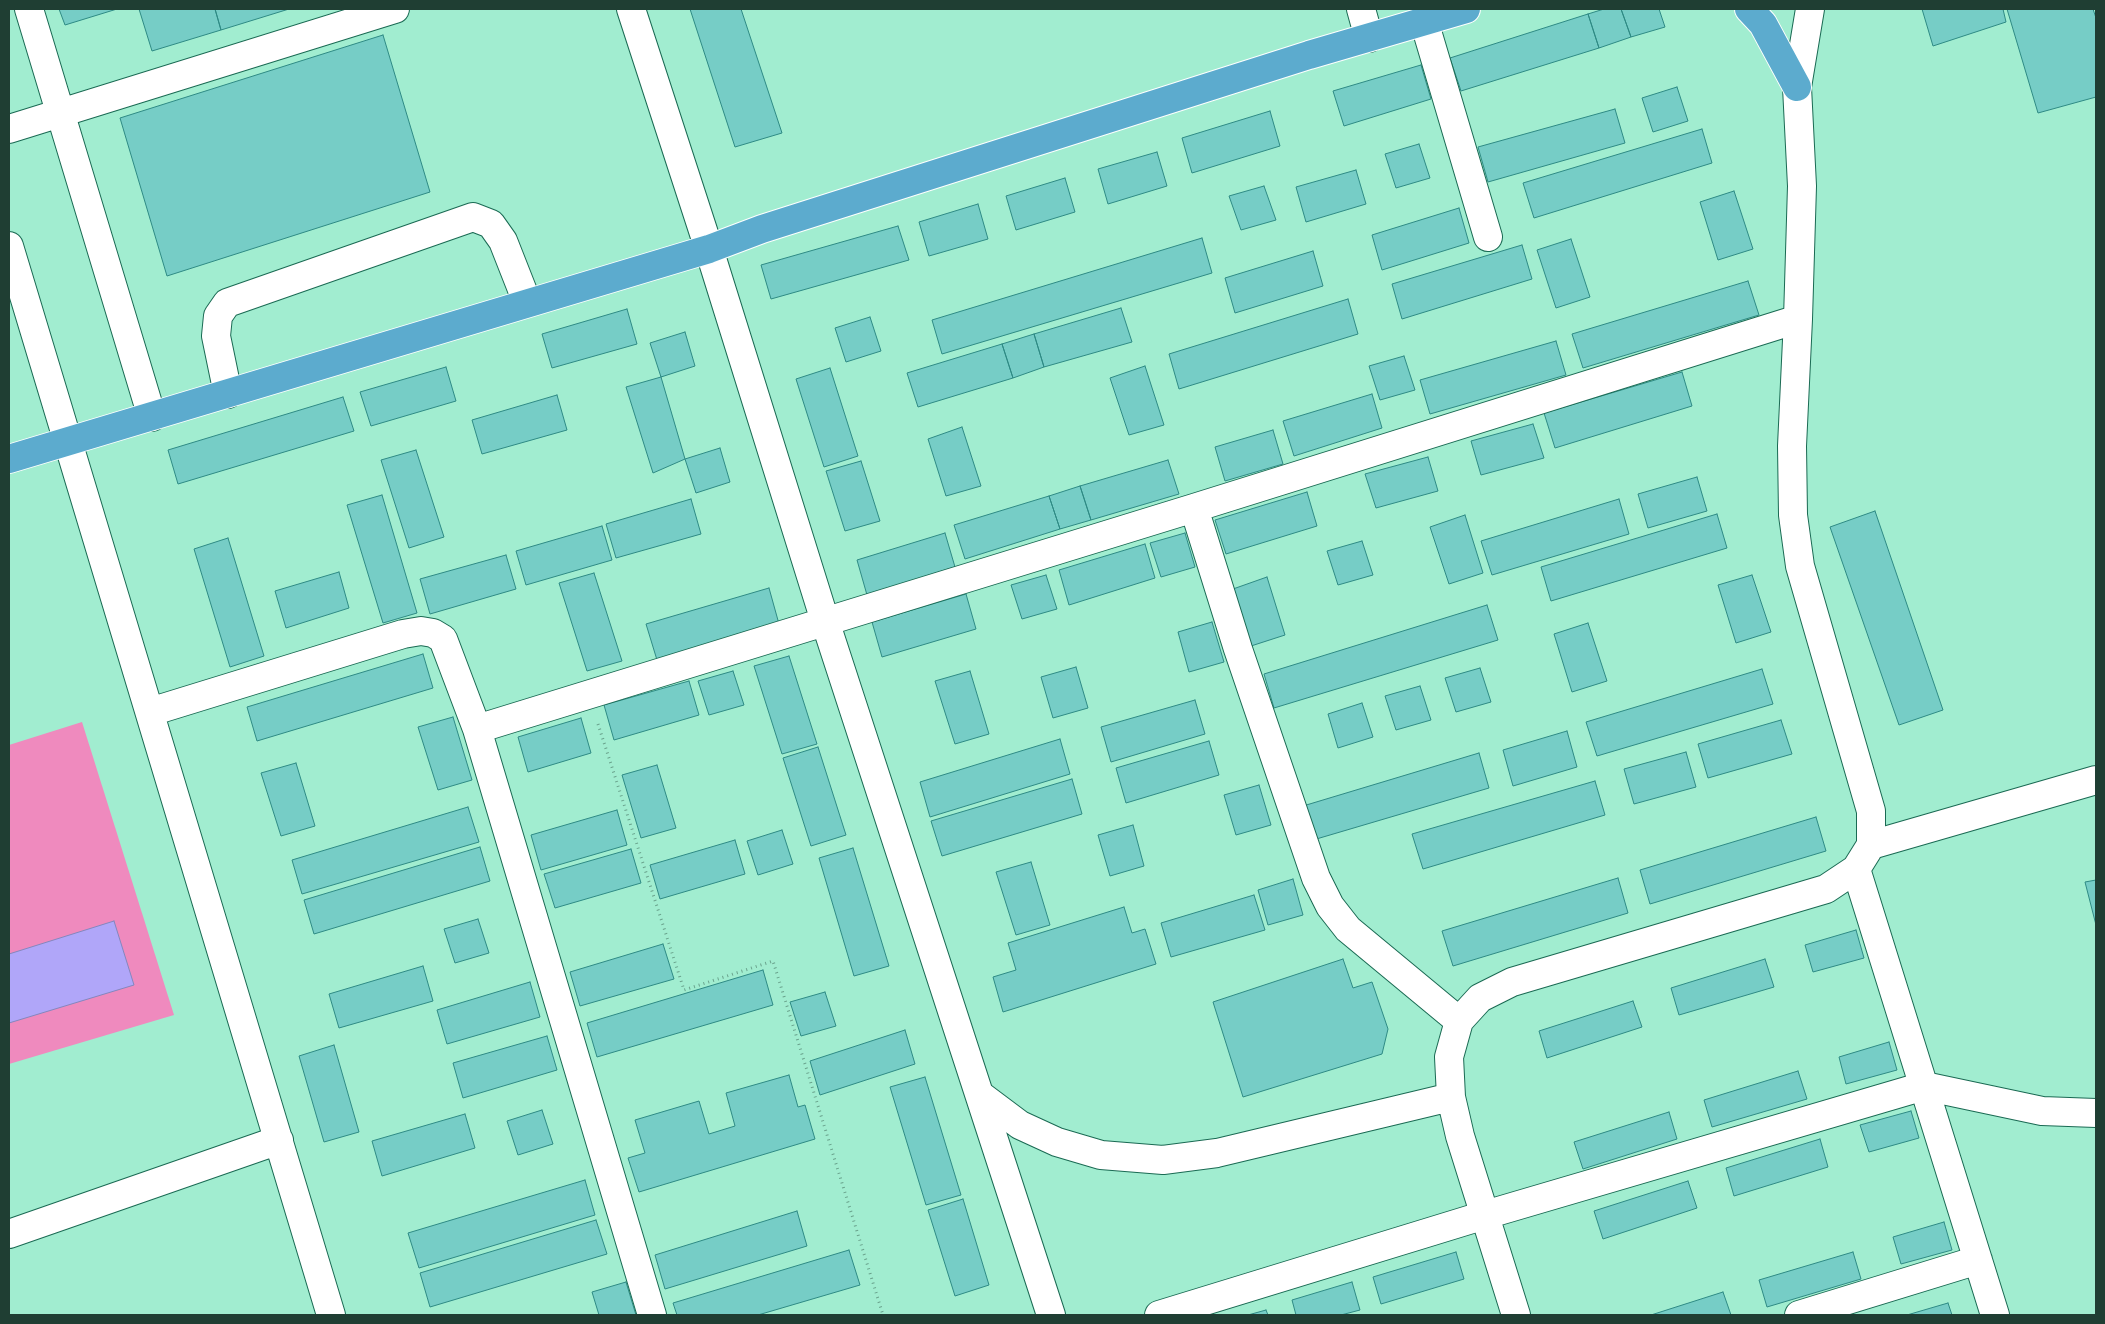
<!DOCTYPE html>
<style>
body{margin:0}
#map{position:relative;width:2105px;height:1324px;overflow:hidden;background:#a1edd0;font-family:Commissioner,sans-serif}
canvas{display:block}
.frame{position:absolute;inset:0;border:10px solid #1f3e33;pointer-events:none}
</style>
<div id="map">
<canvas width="2105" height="1324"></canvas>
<div class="frame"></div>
</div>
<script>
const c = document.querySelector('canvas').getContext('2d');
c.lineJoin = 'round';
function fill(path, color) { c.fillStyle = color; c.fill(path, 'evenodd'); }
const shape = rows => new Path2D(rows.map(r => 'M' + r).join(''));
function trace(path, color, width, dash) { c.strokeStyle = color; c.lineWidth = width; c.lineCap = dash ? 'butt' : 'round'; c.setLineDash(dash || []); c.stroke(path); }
fill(shape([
 [82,722,174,1015,9,1064,9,745]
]), '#ef8abe');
const water = shape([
 [114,921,134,985,9,1023,9,954,114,921]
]);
fill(water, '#b0a6f9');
trace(water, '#8487be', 1);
const building = shape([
 [59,9,117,9,65,25,59,9],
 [139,9,215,9,221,30,152,51,139,9],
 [215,9,289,9,221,30,215,9],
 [690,9,741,9,782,133,735,147,690,9],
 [1604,9,1621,9,1631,37,1599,48,1588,14,1604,9],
 [1621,9,1659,9,1665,27,1631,37,1621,9],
 [1922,9,2003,9,2006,22,1933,46,1922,9],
 [2007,9,2093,9,2096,18,2096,97,2038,113,2007,9],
 [1588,14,1599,48,1461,91,1450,58,1588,14],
 [383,35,430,192,167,276,120,118,383,35],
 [1421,65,1431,99,1344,126,1333,91,1421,65],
 [1677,87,1688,121,1653,132,1642,98,1677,87],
 [1615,109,1625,143,1488,182,1478,147,1615,109],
 [1270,111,1280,146,1192,173,1182,138,1270,111],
 [1702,129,1712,163,1534,218,1523,183,1702,129],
 [1419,144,1430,178,1396,188,1385,154,1419,144],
 [1157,152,1167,186,1108,204,1098,169,1157,152],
 [1356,170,1366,204,1306,222,1296,187,1356,170],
 [1065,178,1075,212,1016,230,1006,196,1065,178],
 [1264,186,1276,220,1241,230,1229,196,1264,186],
 [1734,191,1753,249,1718,260,1700,202,1734,191],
 [978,204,988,239,929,256,919,222,978,204],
 [1459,208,1469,243,1382,270,1372,235,1459,208],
 [898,226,909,260,771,299,761,265,898,226],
 [1202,238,1212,273,942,354,932,320,1202,238],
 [1571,239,1590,297,1556,308,1537,250,1571,239],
 [1522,245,1532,279,1402,319,1392,284,1522,245],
 [1313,251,1323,286,1235,313,1225,278,1313,251],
 [1748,281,1759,315,1583,368,1572,334,1748,281],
 [1348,299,1358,334,1179,389,1169,354,1348,299],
 [1121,308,1132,342,1044,367,1034,334,1121,308],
 [627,309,637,344,552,368,542,334,627,309],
 [870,317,881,351,846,362,835,328,870,317],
 [685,332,695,366,661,377,650,343,685,332],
 [1034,334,1044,367,1013,378,1002,344,1034,334],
 [1556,341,1566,375,1430,414,1420,380,1556,341],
 [1002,344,1013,378,918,407,907,373,1002,344],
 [1404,356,1415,390,1380,400,1369,366,1404,356],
 [1145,366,1164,425,1129,435,1110,378,1145,366],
 [446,367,456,401,371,426,360,392,446,367],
 [830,368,858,456,824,467,796,379,830,368],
 [1682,372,1692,406,1555,448,1544,413,1682,372],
 [661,377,685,459,653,473,626,387,661,377],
 [1372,394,1382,428,1294,456,1283,421,1372,394],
 [557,395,567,430,482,454,472,420,557,395],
 [343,397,354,431,178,484,168,450,343,397],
 [1533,424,1544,458,1481,475,1471,441,1533,424],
 [962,427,981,486,946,496,928,439,962,427],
 [1273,430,1283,464,1225,481,1215,447,1273,430],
 [720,448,730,482,696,493,685,459,720,448],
 [416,450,444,537,409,548,381,460,416,450],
 [1428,457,1438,491,1376,508,1365,474,1428,457],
 [1168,460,1179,494,1091,520,1080,486,1168,460],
 [861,461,880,521,845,531,826,471,861,461],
 [1697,477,1707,511,1648,528,1638,494,1697,477],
 [1080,486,1091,520,1060,529,1049,496,1080,486],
 [1307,492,1317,526,1226,554,1215,520,1307,492],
 [382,495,417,613,383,623,347,505,382,495],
 [1049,496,1060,529,965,559,954,525,1049,496],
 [691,499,701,534,616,558,606,524,691,499],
 [1619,499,1629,534,1492,575,1481,541,1619,499],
 [1875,511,1943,710,1899,725,1830,527,1875,511],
 [1717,514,1727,548,1551,601,1541,567,1717,514],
 [1465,515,1483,573,1449,584,1430,527,1465,515],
 [602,526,612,560,526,585,516,551,602,526],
 [945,533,955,567,867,595,857,560,945,533],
 [1185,533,1195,567,1161,577,1150,543,1185,533],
 [228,538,264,656,230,667,194,549,228,538],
 [1362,541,1373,575,1338,585,1327,551,1362,541],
 [1145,544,1155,578,1069,605,1059,570,1145,544],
 [506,555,516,589,430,614,420,579,506,555],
 [339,572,349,608,286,628,275,591,339,572],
 [594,573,622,661,587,671,559,583,594,573],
 [1046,575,1057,609,1022,619,1011,585,1046,575],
 [1752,575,1771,632,1736,643,1718,585,1752,575],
 [1267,577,1285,635,1251,646,1233,589,1267,577],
 [769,588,779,624,657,660,646,624,769,588],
 [966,594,976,629,882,657,872,622,966,594],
 [1487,605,1498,640,1274,708,1264,674,1487,605],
 [1212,622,1224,662,1189,672,1178,632,1212,622],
 [1588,623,1607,681,1572,692,1554,634,1588,623],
 [423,654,433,688,257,741,247,707,423,654],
 [789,656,817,744,782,754,754,666,789,656],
 [1076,667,1088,708,1053,718,1041,677,1076,667],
 [1480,668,1491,702,1456,712,1445,678,1480,668],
 [1762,669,1773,704,1597,756,1586,722,1762,669],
 [733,671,744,705,709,715,698,681,733,671],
 [970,671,989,734,955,744,935,681,970,671],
 [689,681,699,715,614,740,604,705,689,681],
 [1420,686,1431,720,1396,730,1385,696,1420,686],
 [1195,700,1205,734,1111,762,1101,727,1195,700],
 [1362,703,1373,737,1338,748,1328,714,1362,703],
 [453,717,472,780,438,790,418,727,453,717],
 [581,718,591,753,528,772,518,737,581,718],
 [1781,720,1792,754,1708,778,1698,744,1781,720],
 [1567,731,1577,767,1513,786,1503,750,1567,731],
 [1060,739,1070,774,930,817,920,782,1060,739],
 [1209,741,1219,775,1126,803,1116,768,1209,741],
 [818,747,846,835,811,846,783,758,818,747],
 [1686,752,1696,787,1634,804,1624,769,1686,752],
 [1479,753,1489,788,1313,840,1303,806,1479,753],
 [296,763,315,826,281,836,261,773,296,763],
 [657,765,676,828,641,838,622,775,657,765],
 [1072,779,1082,814,942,856,931,821,1072,779],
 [1595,781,1605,815,1423,869,1412,834,1595,781],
 [1259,785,1271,825,1236,835,1224,795,1259,785],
 [468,807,479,842,302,894,292,860,468,807],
 [617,810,627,845,541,870,531,835,617,810],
 [1816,817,1826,851,1650,904,1640,870,1816,817],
 [1133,825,1144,866,1110,876,1098,835,1133,825],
 [782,830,793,864,758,875,747,841,782,830],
 [735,840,745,874,660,899,650,865,735,840],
 [480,847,490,881,314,934,304,900,480,847],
 [853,848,889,966,854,976,819,858,853,848],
 [631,849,641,883,555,908,544,874,631,849],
 [1031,862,1050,925,1016,935,996,872,1031,862],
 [1618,878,1628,913,1453,966,1442,931,1618,878],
 [1293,879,1303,915,1268,925,1258,890,1293,879],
 [2096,880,2096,925,2085,882,2096,880],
 [1254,895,1265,930,1171,957,1161,923,1254,895],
 [1124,907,1132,933,1145,929,1156,964,1003,1012,993,977,1016,970,1008,943,1124,907],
 [478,919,489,953,455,963,444,929,478,919],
 [1856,930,1864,958,1813,972,1805,945,1856,930],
 [663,944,674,979,580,1006,570,972,663,944],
 [1343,959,1353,988,1372,982,1388,1029,1382,1054,1243,1097,1213,1002,1343,959],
 [1765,959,1774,987,1679,1015,1671,988,1765,959],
 [423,966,433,1001,339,1028,329,994,423,966],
 [763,970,773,1005,597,1057,587,1023,763,970],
 [530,982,540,1017,447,1044,437,1010,530,982],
 [825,992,836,1026,801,1036,790,1002,825,992],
 [1633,1001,1642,1027,1547,1058,1539,1031,1633,1001],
 [905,1030,915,1064,820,1095,810,1061,905,1030],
 [547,1036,557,1070,463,1098,453,1063,547,1036],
 [1889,1042,1897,1070,1846,1084,1839,1057,1889,1042],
 [334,1045,359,1132,324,1142,299,1056,334,1045],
 [1798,1071,1807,1099,1712,1127,1704,1100,1798,1071],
 [789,1075,798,1107,805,1105,815,1139,639,1192,628,1158,645,1153,635,1120,699,1101,709,1134,735,1126,726,1093,789,1075],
 [925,1077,961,1195,926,1205,890,1087,925,1077],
 [542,1110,553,1144,518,1155,507,1121,542,1110],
 [1911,1111,1919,1138,1869,1152,1860,1125,1911,1111],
 [1669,1112,1677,1139,1583,1169,1574,1142,1669,1112],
 [465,1114,475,1148,382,1176,372,1141,465,1114],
 [1820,1139,1828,1167,1734,1196,1726,1168,1820,1139],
 [585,1180,595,1215,419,1268,408,1233,585,1180],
 [1688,1181,1697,1208,1603,1239,1594,1211,1688,1181],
 [963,1199,989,1285,955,1296,928,1210,963,1199],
 [797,1211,807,1246,665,1289,655,1255,797,1211],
 [596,1220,607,1254,430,1307,420,1273,596,1220],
 [1944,1222,1952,1250,1901,1264,1893,1237,1944,1222],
 [849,1250,860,1285,758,1315,677,1315,673,1303,849,1250],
 [1456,1252,1464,1279,1381,1304,1373,1277,1456,1252],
 [1853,1252,1861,1279,1767,1307,1759,1280,1853,1252],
 [626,1282,636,1315,599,1315,592,1292,626,1282],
 [1352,1282,1360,1310,1341,1315,1296,1315,1292,1300,1352,1282],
 [1723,1292,1731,1315,1651,1315,1723,1292],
 [1948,1303,1952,1315,1907,1315,1948,1303],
 [1266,1310,1268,1315,1248,1315,1266,1310]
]);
fill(building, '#76cdc6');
trace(building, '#2e8a84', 1);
const minor = shape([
 [29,9,152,417],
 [631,9,709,249,825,621,1051,1315],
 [1361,9,1369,38],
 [1424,21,1488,237],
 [9,129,395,9],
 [9,246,331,1315],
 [228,394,216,336,218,316,227,303,473,217,491,224,503,241,527,302],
 [1194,508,1238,649,1316,878,1330,906,1348,929,1459,1021],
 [150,712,403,634,421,631,433,633,443,639,477,729,652,1315],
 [477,729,1194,508,1798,319],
 [1871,845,2096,780],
 [1856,869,1995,1315],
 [980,1095,1020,1125,1057,1142,1101,1155,1163,1160,1217,1153,1451,1097],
 [9,1234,279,1140],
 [1159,1315,1485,1215,1924,1086,2042,1111,2096,1113],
 [1516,1315,1460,1136,1451,1097,1449,1057,1459,1021,1480,998,1512,982,1826,889,1856,869,1871,845,1871,811,1800,566,1793,515,1792,446,1798,319,1802,186,1797,87,1810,9],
 [1799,1315,1978,1260]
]);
const highway = shape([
 [1749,9,1763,24,1797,87],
 [9,459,709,249,762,229,1309,55,1466,9]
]);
trace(minor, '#1a6a53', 30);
trace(highway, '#fff', 30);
trace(shape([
 [598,724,684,990,773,961,883,1315]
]), '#6aa38d', 3, [1, 4]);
trace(minor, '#fff', 28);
trace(highway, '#5cabce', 28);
</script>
